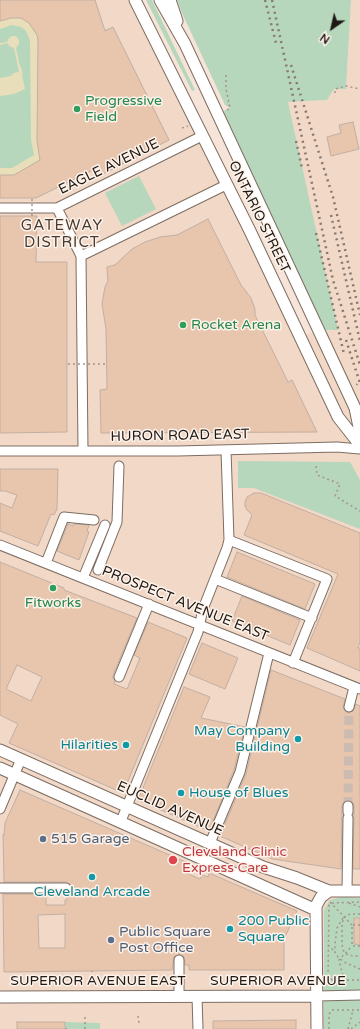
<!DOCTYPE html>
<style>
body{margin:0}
#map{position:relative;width:360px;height:1029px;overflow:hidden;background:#f7e4d8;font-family:"Varela Round",sans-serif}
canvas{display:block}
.north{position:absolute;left:312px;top:8px;width:40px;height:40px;-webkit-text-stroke:3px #fef3eb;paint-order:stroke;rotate:214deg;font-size:11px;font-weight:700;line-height:16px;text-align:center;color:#1f1914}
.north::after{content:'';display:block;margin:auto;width:14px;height:18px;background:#1f1914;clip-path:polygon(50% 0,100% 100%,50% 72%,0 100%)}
</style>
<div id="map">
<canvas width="360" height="1029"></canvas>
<div class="north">N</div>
</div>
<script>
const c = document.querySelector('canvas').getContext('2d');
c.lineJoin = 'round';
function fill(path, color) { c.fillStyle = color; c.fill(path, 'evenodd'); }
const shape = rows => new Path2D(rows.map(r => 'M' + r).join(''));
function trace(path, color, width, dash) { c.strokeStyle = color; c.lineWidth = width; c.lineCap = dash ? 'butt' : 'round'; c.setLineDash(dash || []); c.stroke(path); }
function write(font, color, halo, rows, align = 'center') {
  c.font = font + ' "Varela Round",sans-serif'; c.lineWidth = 3; c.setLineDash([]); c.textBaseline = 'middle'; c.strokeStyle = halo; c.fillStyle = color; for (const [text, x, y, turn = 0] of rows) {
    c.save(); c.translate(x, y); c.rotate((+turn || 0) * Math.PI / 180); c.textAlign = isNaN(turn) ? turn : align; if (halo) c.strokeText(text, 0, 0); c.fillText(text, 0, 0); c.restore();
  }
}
fill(shape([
 [0,0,135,0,299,337,319,330,337,329,288,102,327,100,334,89,346,88,351,0,360,0,360,1029,0,1029]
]), '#f1d8c7');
fill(shape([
 [0,0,95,0,105,30,113,27,169,140,101,175,96,168,36,198,0,198],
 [146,0,152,0,195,90,192,91],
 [177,0,351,0,346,89,334,89,327,100,288,102,338,330,319,330,218,114,230,108,225,105,181,11],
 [139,176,156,209,122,226,105,193],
 [238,461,350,462,360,480,360,529,254,488,238,488],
 [342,897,360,898,360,1029,324,1029,324,910,330,900],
 [65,1022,100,1023,100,1029,65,1029]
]), '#b7d7bd');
fill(shape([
 [11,18,21,18,29,23,37,35,38,40,37,141,40,160,14,175,0,175,0,168,12,168,34,155,31,139,30,40,26,31,21,27,12,25,0,29,0,21],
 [12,36,16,36,19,40,19,44,16,48,20,66,21,67,23,74,22,75,25,89,14,94,0,96,0,78,11,76,14,73,19,72,14,48,9,46,8,43,0,45,0,43,7,42,9,38]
]), '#e8dfba');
const building = shape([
 [0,0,95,0,105,31,113,27,169,140,101,175,97,168,36,198,0,198,0,175,14,175,40,160,37,141,38,40,37,35,29,23,21,18,11,18,0,21,0,0],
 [353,122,359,149,331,156,327,137,341,133,339,125,353,122],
 [0,216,37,216,36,262,67,262,67,432,0,433,0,216],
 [208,219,241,285,251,298,255,309,255,315,288,382,292,380,317,432,101,433,100,390,107,389,106,329,102,304,105,287,108,281,107,267,115,265,132,249,145,242,160,237,177,235,208,219],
 [0,469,58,469,57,509,54,515,51,514,38,546,0,531,0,503,12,508,17,495,5,491,0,491,0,469],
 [254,493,261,493,360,533,360,642,358,648,360,648,360,671,307,648,338,574,244,535,252,515,247,510,245,506,245,502,247,497,254,493],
 [68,524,73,526,74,524,89,525,87,531,89,532,79,560,57,551,68,524],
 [237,552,315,584,305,609,227,577,237,552],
 [0,562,64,588,64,590,137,618,113,675,113,678,115,681,114,684,127,689,140,658,134,655,148,622,187,638,123,793,9,743,18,724,0,715,0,562],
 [17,665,42,677,31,701,6,689,17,665],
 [242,596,300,620,290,645,232,621,242,596],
 [202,643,238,658,225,689,189,674,202,643],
 [271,670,345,699,343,708,347,713,353,711,356,704,360,706,360,869,353,869,354,806,353,803,348,800,345,801,342,806,341,869,272,859,220,836,246,774,271,670],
 [184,687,210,697,201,718,245,727,234,770,209,831,138,800,184,687],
 [20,790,188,863,184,872,200,879,202,875,208,877,209,873,297,911,284,939,284,970,189,970,189,965,185,965,184,957,179,954,174,957,172,970,4,972,3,894,46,894,46,905,65,905,65,900,67,900,67,894,71,891,72,888,71,885,66,882,4,882,3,834,4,835,5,823,20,790],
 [65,914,65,948,39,948,38,915,65,914],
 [354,918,360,918,360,945,354,944,354,918],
 [296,1020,296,1029,213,1029,213,1021,296,1020],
 [17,1022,65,1022,65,1029,17,1029,17,1022]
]);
fill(building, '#e8c5ad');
trace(building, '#c2b0a4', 1);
trace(shape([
 [348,806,349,707]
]), '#ccbbb1', 9, [9, 4.5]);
const minor = shape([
 [0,208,57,208,202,136],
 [57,208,81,256,83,451],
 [81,256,226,185],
 [0,451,178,451,337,447,360,449],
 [229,540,327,579,293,663],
 [0,545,360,689],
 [46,563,64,517,94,520],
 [98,570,117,522,119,466],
 [83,578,105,525],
 [215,579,312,618],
 [119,677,149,604],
 [349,707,354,687],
 [0,809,21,759],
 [348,812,348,806],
 [121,821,198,632,203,609,227,548,229,540,226,450],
 [210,843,240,772,269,653],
 [0,888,66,888],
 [347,891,348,818],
 [179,960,179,996],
 [197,996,198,1029],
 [317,996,360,995]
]);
const major = shape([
 [135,0,250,231,338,417,360,445],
 [160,0,185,44,355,408,360,432],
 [170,0,177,21],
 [0,750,263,867,297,878,329,891,360,891],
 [0,768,316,910],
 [0,997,317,996],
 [317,1029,316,906,321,897,329,891]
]);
trace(minor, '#7e6d62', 11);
trace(major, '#7e6d62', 13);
trace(shape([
 [226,75,226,89,230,108,227,110],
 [335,93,335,89,346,86,360,89],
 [182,128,188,126],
 [356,384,360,386],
 [316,466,317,475,340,484,335,496,360,511],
 [330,902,352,925],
 [349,903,360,907],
 [360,914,350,914,344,917,342,924,342,944,343,950,346,954,353,956,360,956],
 [343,918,337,928,335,944,335,952,338,957,344,962,360,969],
 [360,925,352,925,352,946,360,946],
 [328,945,335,952],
 [91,977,92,971],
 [332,980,360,980],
 [344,980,339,960,352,946],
 [332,985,332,980,328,976,329,905,333,903,360,902],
 [138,1016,139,1023],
 [66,1029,66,1028],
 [85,1029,85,1016],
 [329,1029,329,1014,332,1010,360,1010],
 [348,1029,353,1010],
 [351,1029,360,1022]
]), '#a3958c', 1.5, [2, 3]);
trace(minor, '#fff', 9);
trace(major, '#fff', 11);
trace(shape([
 [265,0,276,43],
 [272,0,333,280,360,365],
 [291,65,333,197,360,315],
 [296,141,302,168],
 [331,215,360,341],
 [316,233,344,354],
 [346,340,360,383]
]), '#867a72', 2.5, [2, 4]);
trace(shape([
 [32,216,32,198],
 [68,364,106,364]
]), '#a3958c', 1.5, [2, 3]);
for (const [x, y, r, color] of [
 [77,109,4,"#2e9e5b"],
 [183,325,4,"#2e9e5b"],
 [53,588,4,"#2e9e5b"],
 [298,739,4,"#0f9aa8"],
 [126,745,4,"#0f9aa8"],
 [181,793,4,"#0f9aa8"],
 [43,839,4,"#5c6f8a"],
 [173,860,5,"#e0444e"],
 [92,877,4,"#0f9aa8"],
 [230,929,4,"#0f9aa8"],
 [111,940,4,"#5c6f8a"]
]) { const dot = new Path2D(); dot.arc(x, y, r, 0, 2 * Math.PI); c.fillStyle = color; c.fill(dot); trace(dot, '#fef3eb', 1.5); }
write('14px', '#27864d', '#fef3eb', [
 ["Progressive",85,101],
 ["Field",85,117],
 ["Rocket Arena",191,325],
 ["Fitworks",53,603,"center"]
], 'left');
write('14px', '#1f1914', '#fef3eb', [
 ["EAGLE AVENUE",109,167,-26],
 ["ONTARIO STREET",259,217,64],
 ["HURON ROAD EAST",180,436,-1],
 ["PROSPECT AVENUE EAST",185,604,22],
 ["EUCLID AVENUE",170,809,24],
 ["SUPERIOR AVENUE EAST",98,981],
 ["SUPERIOR AVENUE",278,981]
]);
write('14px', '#0d838f', '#fef3eb', [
 ["May Company",290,731],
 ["Building",290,747],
 ["Hilarities",118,745],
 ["House of Blues",189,793,"left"],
 ["Cleveland Arcade",92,892,"center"],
 ["200 Public",238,921,"left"],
 ["Square",238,937,"left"]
], 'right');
write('14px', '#4e5e75', '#fef3eb', [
 ["515 Garage",51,839],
 ["Public Square",119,932],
 ["Post Office",119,948]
], 'left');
write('14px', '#be3a42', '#fef3eb', [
 ["Cleveland Clinic",182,852],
 ["Express Care",182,868]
], 'left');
c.letterSpacing = '1px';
write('15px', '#483a30', '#fef3eb', [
 ["GATEWAY",62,226],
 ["DISTRICT",62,243]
]);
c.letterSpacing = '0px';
</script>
